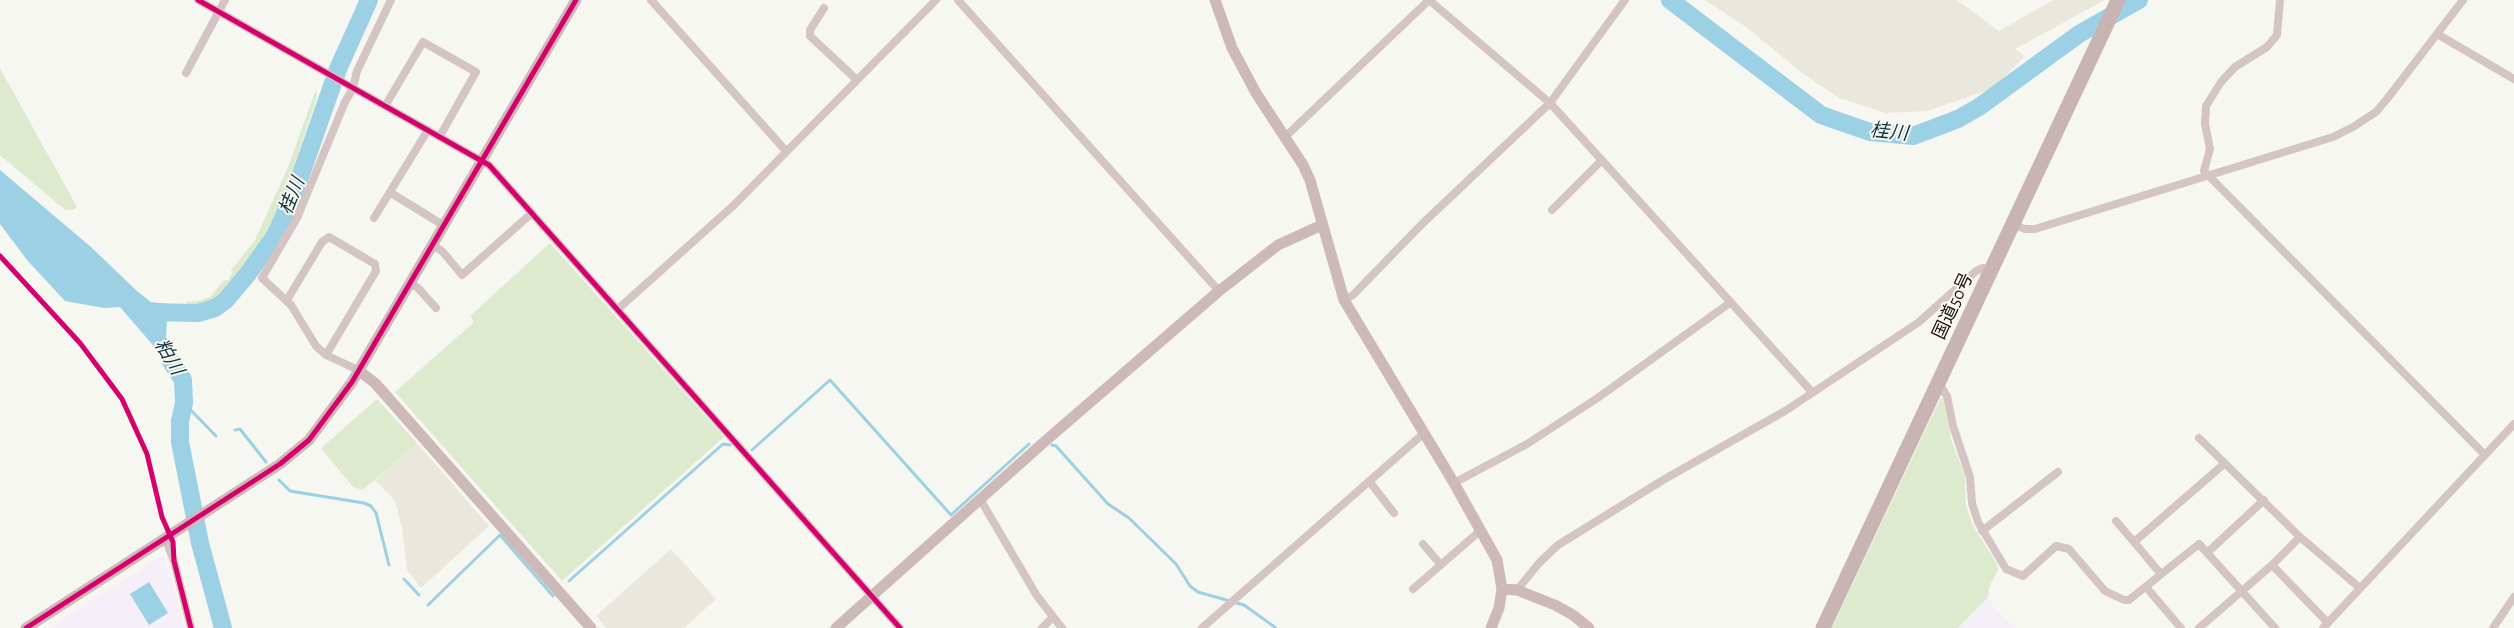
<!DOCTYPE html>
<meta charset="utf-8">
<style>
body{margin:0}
canvas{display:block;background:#f7f7f2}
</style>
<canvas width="2514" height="628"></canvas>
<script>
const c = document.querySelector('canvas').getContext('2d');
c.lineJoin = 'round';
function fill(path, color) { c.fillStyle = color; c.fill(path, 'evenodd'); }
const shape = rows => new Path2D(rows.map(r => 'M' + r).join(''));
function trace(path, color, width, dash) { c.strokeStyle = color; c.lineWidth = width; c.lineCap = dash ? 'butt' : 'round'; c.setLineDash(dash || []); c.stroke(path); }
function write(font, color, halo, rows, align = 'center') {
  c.font = font + ' "Alegreya Sans","Noto Sans JP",sans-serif'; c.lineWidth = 4; c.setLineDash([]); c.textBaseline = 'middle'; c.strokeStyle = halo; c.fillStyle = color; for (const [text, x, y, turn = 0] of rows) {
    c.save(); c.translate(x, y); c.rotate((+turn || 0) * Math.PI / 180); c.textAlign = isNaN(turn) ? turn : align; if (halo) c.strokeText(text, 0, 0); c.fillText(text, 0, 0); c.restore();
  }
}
fill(shape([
 [1988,597,1996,610,2016,628,1958,628]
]), '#f3f0f8');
fill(shape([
 [1705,0,1957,0,1999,31,2053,0,2105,0,2015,49,2025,56,2001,81,1983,92,1927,111,1886,113,1839,98,1801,72,1746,27],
 [417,443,489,526,421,588,407,570,402,527,395,501,375,480],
 [671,549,716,599,684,628,606,628,596,616]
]), '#eae7dc');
fill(shape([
 [164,554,185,628,49,628]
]), '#f4eff9');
fill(shape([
 [0,68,77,207,73,210,65,210,0,155],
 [316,89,317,97,283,199,268,234,231,287,212,306,200,309,188,307,186,302,198,301,210,297,224,280,228,280,232,273,231,270,255,240,288,167],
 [550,243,724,437,562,581,395,392,474,322,470,316],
 [1941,397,1943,398,1951,439,1965,476,1966,506,1973,526,1997,564,1998,570,1990,585,1988,597,1958,628,1832,628],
 [377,399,417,443,363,490,353,487,321,448]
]), '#deeace');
fill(shape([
 [0,170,91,247,138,292,151,302,168,304,166,337,180,362,183,380,120,307,104,308,65,301,27,260,0,224],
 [149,582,168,613,149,625,130,594]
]), '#9bd0e5');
trace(shape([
 [184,403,216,436],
 [235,430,240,429,266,462],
 [1052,445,1056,446,1108,504,1129,518,1176,564,1190,586,1198,592,1244,605,1276,628],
 [752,450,830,380,951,515,1029,444],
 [279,480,290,491,364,503,371,506,376,513,389,565],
 [404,579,419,595],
 [569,581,723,444,730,445],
 [428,605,500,535,553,596]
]), '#9bd0e5', 3);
trace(shape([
 [1670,0,1821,115,1870,132,1913,136,1958,119,1979,107,2079,34,2139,0],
 [145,312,198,313,215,308,225,301,247,275,275,236,294,194,338,69,369,0],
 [170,360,183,380,184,403,180,421,180,442,200,543,223,628]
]), '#9bd0e5', 18);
trace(shape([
 [198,0,489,165,900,628],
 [651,0,786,151],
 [958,0,1219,291],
 [1429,0,1550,103,1812,392],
 [2280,0,2277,35,2267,47,2235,67,2221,82,2206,106,2205,124,2210,149,2204,171,2485,455],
 [824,8,810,30,810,36,857,80],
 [2437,34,2514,79],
 [186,73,225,0],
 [385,106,423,42,476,72,440,136],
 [1285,137,1429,0],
 [391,193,443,225],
 [1552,210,1602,160],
 [374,218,428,130],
 [2012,224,2025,229,2035,229,2333,137,2353,127,2376,112,2387,99,2463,0],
 [432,244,443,252,462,275,532,213],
 [410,283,418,288,436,308],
 [287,300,322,242,329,237,375,264,376,271,326,355],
 [1344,300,1353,295,1422,224,1550,103,1625,0],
 [618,309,734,205,936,0],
 [358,370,326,355,316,346,291,305,262,278,297,218,345,102,353,88,357,71,391,0],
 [1938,382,1947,396,1953,426,1970,477,1972,503,1978,522,2006,569,2023,576,2056,546,2069,549,2105,591,2124,600,2129,600,2199,544,2275,628],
 [2199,438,2300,537,2360,588],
 [1369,481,1394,513],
 [1454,483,1527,444,1599,397,1731,302],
 [980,499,1037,596,1062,628],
 [2116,521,2134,542],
 [1982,531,2058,472],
 [165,538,174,561,191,628],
 [1423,544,1441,565],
 [2208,552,2264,500],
 [2272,565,2328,623],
 [2160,573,2134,542,2224,464],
 [2146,587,2181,628],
 [1413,589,1481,530],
 [1517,590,1540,562,1558,545,1663,480,1785,411,1919,322,1976,271,1983,268,1991,270],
 [1042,628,1053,617],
 [1202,628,1423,434],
 [2199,628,2272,565,2300,537],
 [2323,628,2514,424],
 [2493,628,2514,597]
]), '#d4c4c3', 8);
trace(shape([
 [1215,0,1232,48,1256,93,1303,165,1310,180,1344,300,1454,483,1497,560,1502,589,1499,608,1491,628],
 [358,370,375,383,591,628],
 [1502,589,1517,590,1555,605,1573,615,1589,628],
 [26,628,280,464,309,440,352,382,576,0],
 [836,628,1043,443,1219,291,1278,245,1322,225]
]), '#ccb9b8', 11);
trace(shape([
 [1823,628,2118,0]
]), '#c9b4b4', 15);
trace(shape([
 [198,0,489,165,900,628],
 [0,256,80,343,122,399,147,454,162,517,173,542,174,561,191,628],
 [26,628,280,464,309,440,352,382,576,0]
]), '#d6006c', 5);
write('18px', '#131210', '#faf8ef', [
 ["国道50号",1953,306,-65]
]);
write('italic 19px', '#123543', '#faf8ef', [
 ["桂川",1889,132,6],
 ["桂川",292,196,-68],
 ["粕川",169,357,60]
]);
</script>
